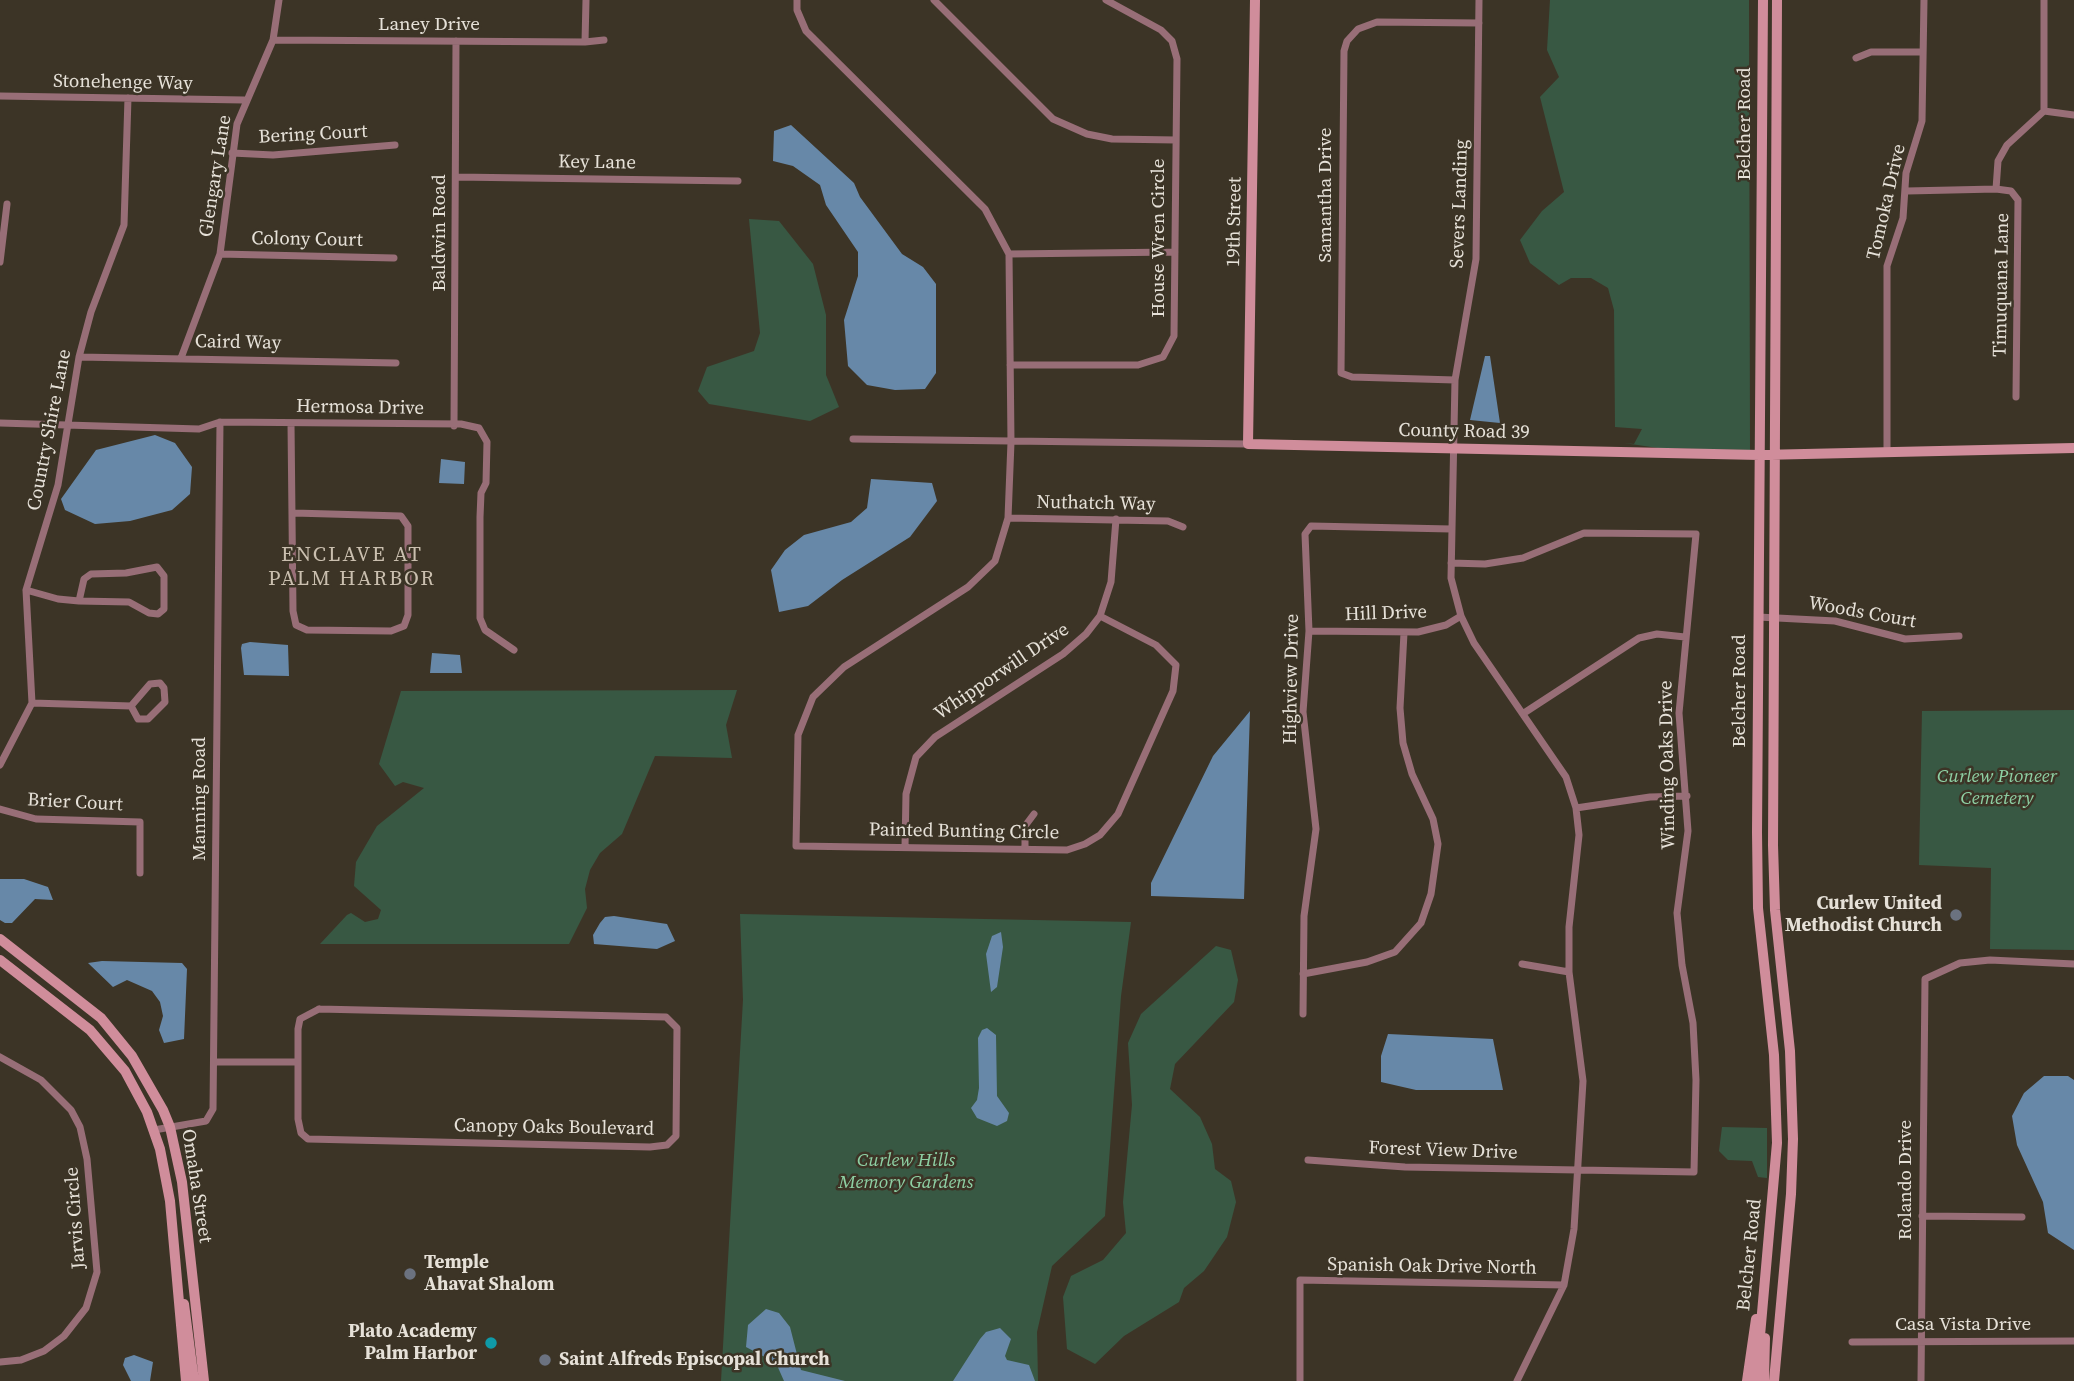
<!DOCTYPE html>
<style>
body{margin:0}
canvas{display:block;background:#3c3426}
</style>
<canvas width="2074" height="1381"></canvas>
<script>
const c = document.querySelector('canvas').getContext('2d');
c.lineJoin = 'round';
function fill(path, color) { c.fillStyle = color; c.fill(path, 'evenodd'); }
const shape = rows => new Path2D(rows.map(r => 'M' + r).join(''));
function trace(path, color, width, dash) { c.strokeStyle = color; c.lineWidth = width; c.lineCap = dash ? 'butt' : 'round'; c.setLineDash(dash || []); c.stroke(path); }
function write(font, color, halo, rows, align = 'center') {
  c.font = font + ' "Source Serif 4",serif'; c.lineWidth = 5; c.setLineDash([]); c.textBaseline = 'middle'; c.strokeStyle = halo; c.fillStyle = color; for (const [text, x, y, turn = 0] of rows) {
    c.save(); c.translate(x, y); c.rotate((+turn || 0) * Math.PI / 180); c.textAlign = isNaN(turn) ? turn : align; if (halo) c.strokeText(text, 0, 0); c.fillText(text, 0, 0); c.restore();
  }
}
fill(shape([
 [1550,0,1749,0,1750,450,1658,448,1624,443,1634,444,1642,429,1615,427,1614,310,1608,288,1591,278,1571,278,1559,285,1530,263,1520,240,1542,211,1564,192,1540,97,1559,77,1547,50],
 [749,219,779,221,813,264,826,315,826,375,839,407,810,421,709,404,698,391,707,367,754,351,760,333],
 [737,690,726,725,732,758,655,756,622,834,600,853,590,870,585,889,587,908,569,944,320,944,347,915,351,913,365,922,378,919,381,910,354,886,356,862,377,826,424,788,403,782,395,786,379,764,401,691],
 [2074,710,2074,950,1990,949,1991,868,1919,865,1922,711],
 [740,914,1131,922,1121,996,1105,1216,1052,1266,1037,1332,1038,1381,721,1381,743,1000],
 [1216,946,1231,950,1238,980,1234,1002,1175,1064,1170,1089,1200,1117,1212,1144,1215,1169,1231,1181,1236,1202,1227,1237,1204,1271,1184,1288,1179,1302,1124,1336,1095,1364,1067,1349,1063,1297,1071,1276,1103,1260,1126,1233,1123,1202,1132,1105,1128,1043,1141,1014],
 [1722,1127,1767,1128,1767,1178,1758,1177,1752,1161,1728,1160,1719,1151]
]), '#385843');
fill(shape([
 [791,125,854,183,860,197,902,254,923,267,936,284,936,373,925,389,895,390,867,385,848,366,844,320,858,276,858,252,826,205,820,185,793,166,773,161,774,131],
 [1485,356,1490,356,1500,423,1470,420],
 [155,435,175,443,192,467,190,494,172,510,130,521,95,524,65,510,61,499,96,450],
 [441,459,465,462,464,484,439,483],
 [871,479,932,483,937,501,910,537,842,580,808,606,779,612,771,570,785,550,804,535,851,522,867,508],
 [250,642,288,645,289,676,244,675,241,648,242,644],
 [432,653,460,655,462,673,430,673],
 [1250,711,1244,899,1151,896,1151,883,1213,756],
 [0,879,24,879,48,887,53,900,35,899,12,923,5,923,0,920],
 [614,916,667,924,675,941,657,949,594,944,593,935,600,923,605,917],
 [1001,932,1003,947,997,987,991,992,986,954,992,936],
 [102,961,182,963,187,969,184,1039,164,1043,159,1030,163,1016,160,1002,152,991,127,980,113,987,88,963],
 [987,1028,996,1035,997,1096,1009,1113,1007,1121,997,1126,977,1118,971,1108,977,1100,979,1088,978,1038,982,1030],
 [1388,1034,1493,1039,1503,1090,1416,1090,1381,1082,1381,1056],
 [2044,1076,2068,1076,2074,1080,2074,1250,2048,1233,2043,1202,2017,1145,2012,1116,2024,1093],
 [766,1309,779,1313,790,1327,801,1370,845,1381,784,1381,776,1363,746,1347,748,1325],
 [1000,1328,1011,1339,1005,1356,1007,1360,1029,1365,1035,1381,953,1381,980,1339,986,1332],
 [134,1355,153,1362,150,1381,131,1381,123,1365,125,1358]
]), '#6788a8');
trace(shape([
 [797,0,797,10,806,31,985,209,1009,254,1011,442,1008,518,995,561,968,587,844,667,813,697,798,735,796,846,1067,850,1085,844,1100,835,1118,814,1173,691,1176,665,1156,645,1100,616],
 [934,0,1053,119,1087,134,1112,139,1176,140],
 [1479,0,1476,259,1455,380,1451,578,1461,616,1474,643,1566,777,1576,808,1579,835,1569,927,1569,972,1583,1081,1574,1229,1564,1285,1517,1381],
 [273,40,585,42,604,40],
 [585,42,586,0],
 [1856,58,1871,52,1923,52],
 [0,96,244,100],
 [2044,111,2044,0],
 [232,153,273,155,395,145],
 [456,177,738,181],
 [1996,189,1998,161,2007,145,2044,111,2074,115],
 [1907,191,1996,189,2011,191,2018,200,2016,397],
 [220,254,394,258],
 [1009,254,1175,252],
 [0,262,7,204],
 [79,357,396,363],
 [181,358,220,254,237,124,273,40,279,0],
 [1010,365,1138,365,1163,357,1174,336,1177,59,1172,41,1161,30,1106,0],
 [1455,380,1352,377,1341,373,1344,51,1347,41,1358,29,1377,22,1479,23],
 [0,423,199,429,220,422,461,424,479,428,487,442,486,483,481,493,480,517,480,618,485,630,514,650],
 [291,423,293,611,296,625,307,630,391,631,404,626,408,615,408,526,401,516,294,513],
 [454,426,456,41],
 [853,439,1248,444],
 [1887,453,1887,266,1903,218,1906,173,1922,121,1924,0],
 [1008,518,1168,521,1183,527],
 [26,590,58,599,79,601,129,602,149,613,158,614,164,609,164,576,157,567,126,573,91,574,84,579,79,601],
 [1758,617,1835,621,1905,639,1959,636],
 [1309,631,1418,632,1446,625,1461,616],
 [32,703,131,706,150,684,160,683,164,688,165,702,148,719,138,719,131,706],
 [1524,713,1639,638,1657,634,1685,637],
 [0,765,32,703,26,590,58,485,79,357,91,312,124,225,128,98],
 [1576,808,1650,797,1687,796],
 [0,809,36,819,140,822,140,873],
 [905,847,906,794,916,757,935,737,1063,654,1086,634,1100,616,1111,582,1116,519],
 [1025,849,1025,826,1034,814],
 [1522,964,1569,972],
 [1303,974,1367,962,1395,952,1421,923,1431,894,1438,844,1433,819,1412,774,1403,743,1400,708,1404,633],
 [319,1009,666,1017,677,1028,676,1136,667,1145,650,1147,308,1139,301,1133,298,1119,298,1029,300,1019,319,1009],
 [1303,1014,1304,916,1316,829,1303,712,1309,631,1305,534,1311,526,1451,529],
 [0,1057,41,1080,71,1110,80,1127,87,1159,97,1272,86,1308,64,1336,44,1351,21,1360,0,1362],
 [214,1062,298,1062],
 [154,1130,206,1121,213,1109,220,422],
 [1308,1160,1405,1167,1694,1172,1696,1080,1693,1023,1682,965,1677,913,1688,831,1679,713,1696,534,1584,533,1523,558,1485,564,1451,563],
 [1922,1216,2022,1217],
 [1852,1342,2074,1341],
 [1300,1381,1300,1280,1564,1285],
 [1921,1381,1925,979,1960,963,1990,960,2074,964]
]), '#986e77', 7);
trace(shape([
 [1255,0,1248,444,1760,455,2074,448],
 [0,939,101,1018,132,1056,163,1110,170,1127,182,1182,204,1381],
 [0,960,90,1030,125,1071,147,1112,160,1149,170,1201,186,1381],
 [184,1304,194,1381],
 [1747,1381,1756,1319],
 [1756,1381,1777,1143,1774,1055,1758,908,1757,832,1763,0],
 [1764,1381,1765,1338],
 [1774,1381,1791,1194,1793,1139,1790,1051,1775,910,1773,845,1777,0]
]), '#d08d9b', 10);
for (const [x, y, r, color] of [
 [1956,915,7,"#6b7280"],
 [410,1274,7,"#6b7280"],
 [491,1343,7,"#0f9aa8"],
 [545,1360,7,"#6b7280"]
]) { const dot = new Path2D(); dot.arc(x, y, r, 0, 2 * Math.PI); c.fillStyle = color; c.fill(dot); trace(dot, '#3c3426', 2.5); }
write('19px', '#e6e1d8', '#3c3426', [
 ["Laney Drive",429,25],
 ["Stonehenge Way",123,83,1],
 ["Belcher Road",1745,124,-90],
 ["Bering Court",313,135,-3],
 ["Key Lane",597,163,1],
 ["Glengary Lane",216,176,-81],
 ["Samantha Drive",1326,195,-90],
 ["Tomoka Drive",1887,202,-77],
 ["Severs Landing",1460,204,-88],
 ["19th Street",1235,222,-89],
 ["Baldwin Road",440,233,-90],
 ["House Wren Circle",1159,238,-90],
 ["Colony Court",307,240,1],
 ["Timuquana Lane",2002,285,-89],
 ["Caird Way",238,343,1],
 ["Hermosa Drive",360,408,1],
 ["Country Shire Lane",50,430,-79],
 ["County Road 39",1464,432,1],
 ["Nuthatch Way",1096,504,1],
 ["Woods Court",1862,613,10],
 ["Hill Drive",1386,614,-2],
 ["Whipporwill Drive",1002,672,-34],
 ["Highview Drive",1292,679,-89],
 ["Belcher Road",1740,691,-90],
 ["Winding Oaks Drive",1668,765,-91],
 ["Manning Road",200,799,-90],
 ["Brier Court",75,803,3],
 ["Painted Bunting Circle",964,832,1],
 ["Canopy Oaks Boulevard",554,1128,1],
 ["Forest View Drive",1443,1151,2],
 ["Rolando Drive",1906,1180,-90],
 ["Omaha Street",196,1186,81],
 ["Jarvis Circle",76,1218,-94],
 ["Belcher Road",1750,1255,-84],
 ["Spanish Oak Drive North",1432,1267,1],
 ["Casa Vista Drive",1963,1325]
]);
write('italic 19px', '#8ed0a4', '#3c3426', [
 ["Curlew Pioneer",1997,777],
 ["Cemetery",1997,799],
 ["Curlew Hills",906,1161],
 ["Memory Gardens",906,1183]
]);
write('bold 19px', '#e6e1d8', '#3c3426', [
 ["Curlew United",1942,904],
 ["Methodist Church",1942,926],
 ["Temple",424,1263,"left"],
 ["Ahavat Shalom",424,1285,"left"],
 ["Plato Academy",477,1332],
 ["Palm Harbor",477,1354],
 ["Saint Alfreds Episcopal Church",559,1360,"left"]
], 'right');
c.letterSpacing = '2px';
write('21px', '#cabfaf', '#3c3426', [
 ["ENCLAVE AT",352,556],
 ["PALM HARBOR",352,580]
]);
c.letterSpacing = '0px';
</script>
